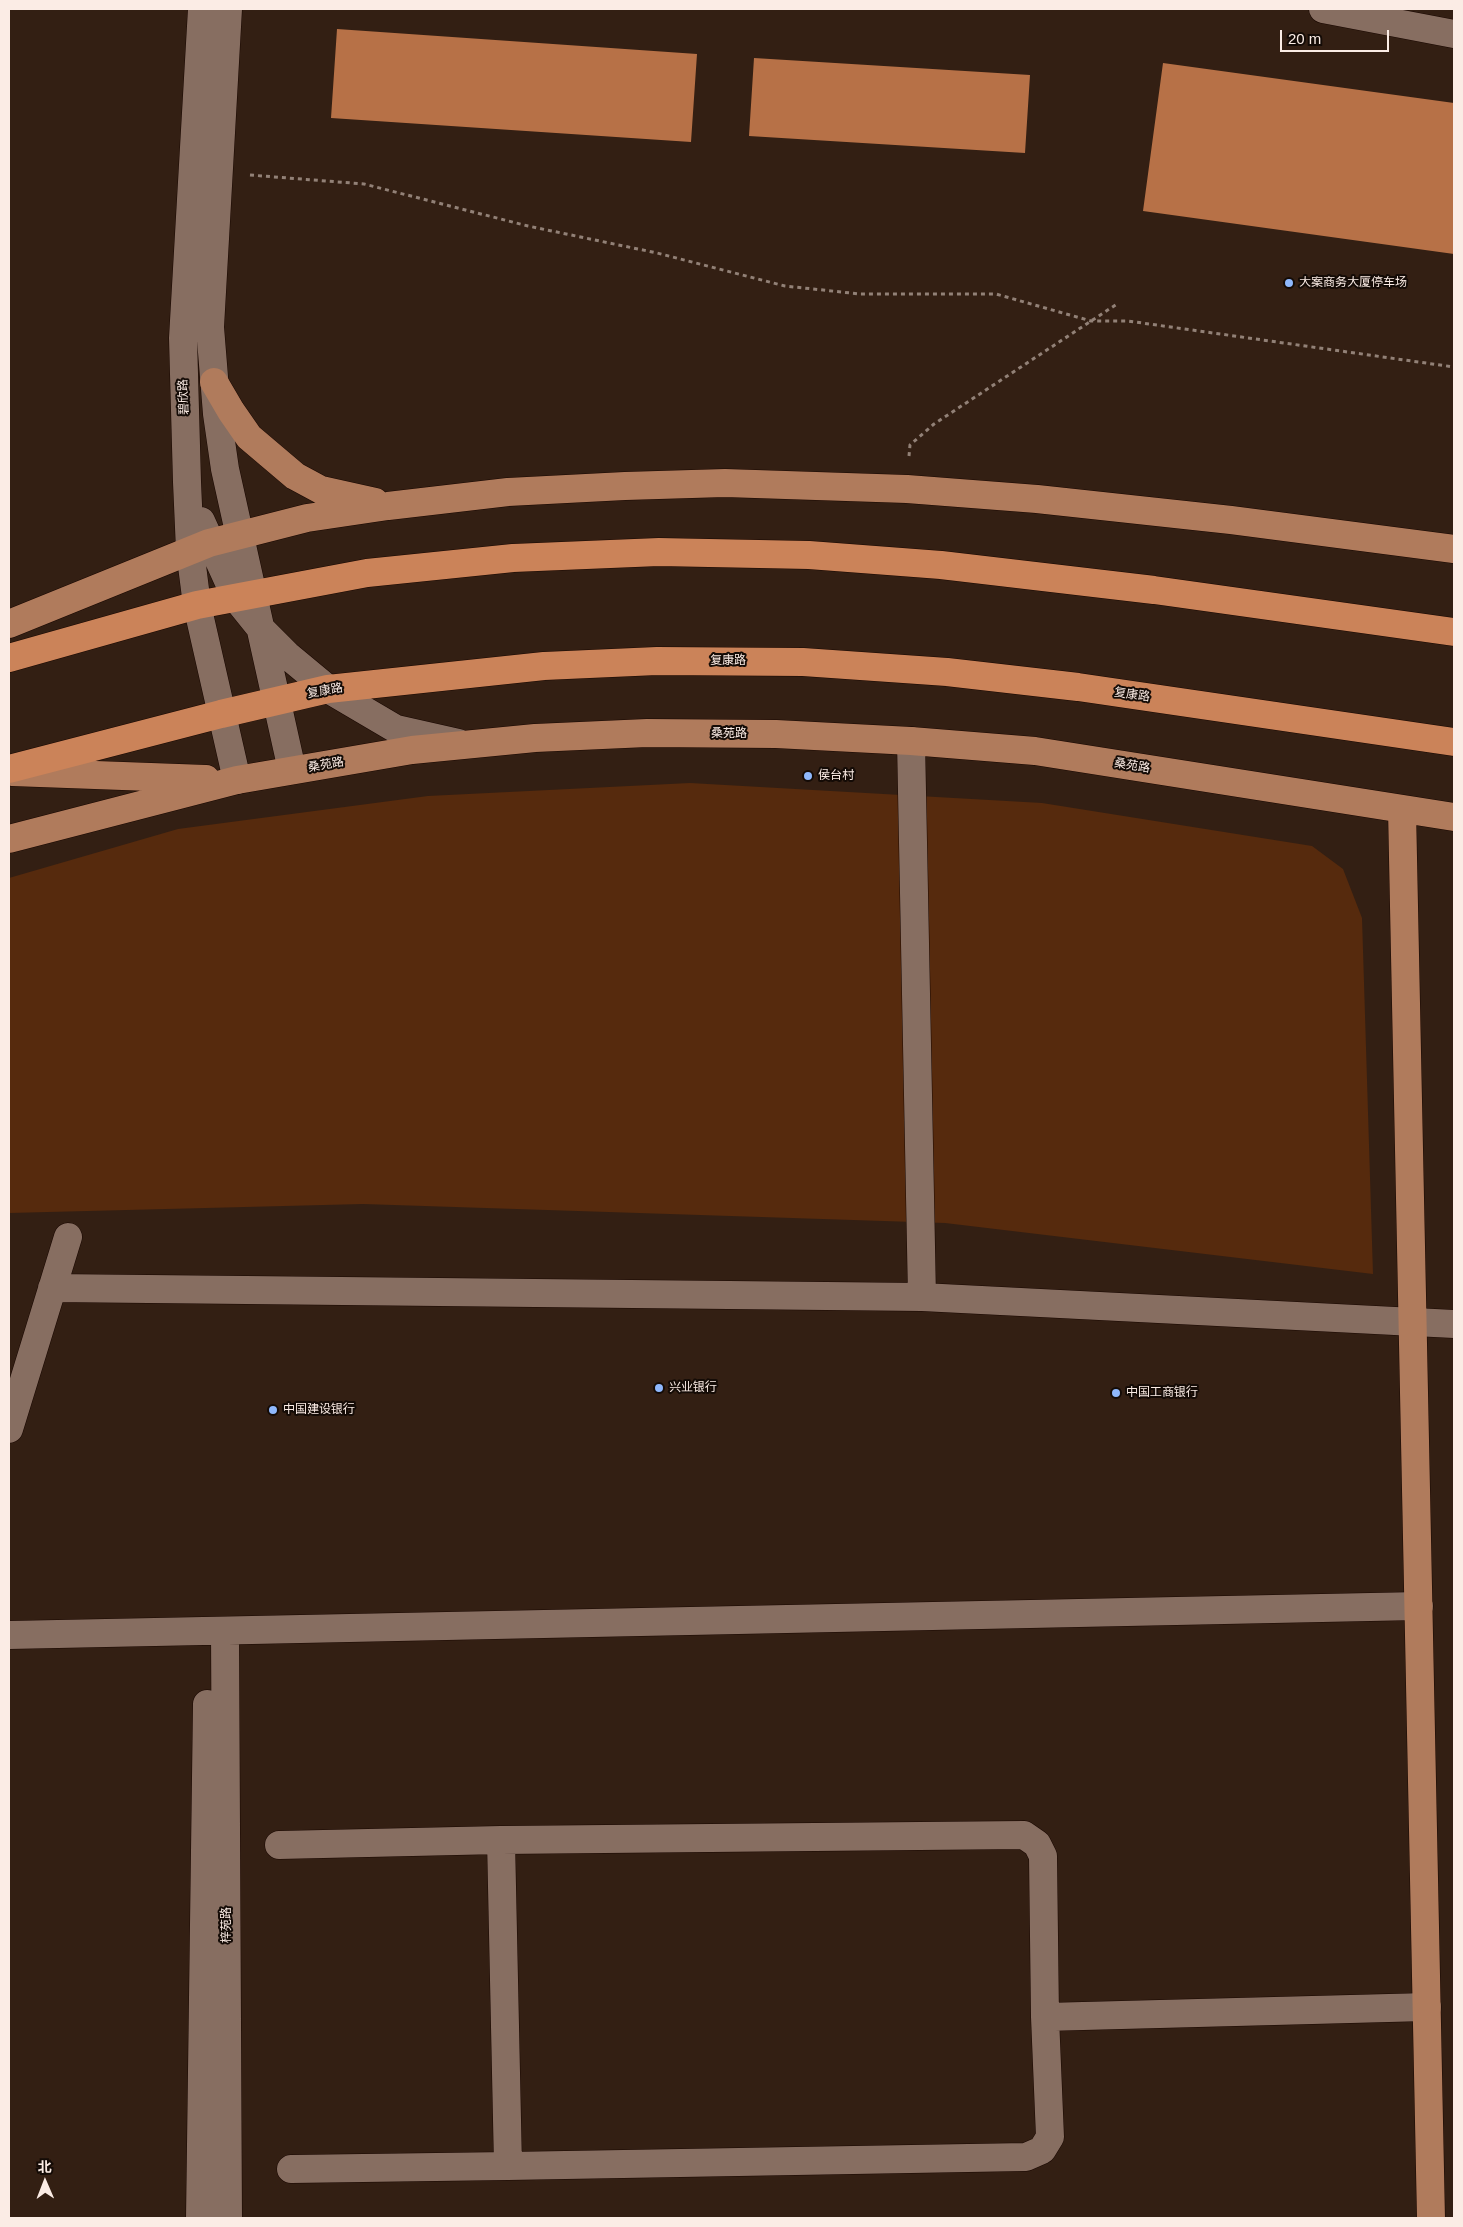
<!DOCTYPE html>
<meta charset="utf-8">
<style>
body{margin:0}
#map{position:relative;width:1463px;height:2227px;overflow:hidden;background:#331f13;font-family:Arial,"Noto Sans SC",sans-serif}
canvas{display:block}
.frame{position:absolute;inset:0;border:10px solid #fbece5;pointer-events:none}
.north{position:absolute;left:20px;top:2157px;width:50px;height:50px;-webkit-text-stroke:4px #140b06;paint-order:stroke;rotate:359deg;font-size:14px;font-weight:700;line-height:20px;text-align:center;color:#fbece5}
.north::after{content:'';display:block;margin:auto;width:18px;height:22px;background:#fbece5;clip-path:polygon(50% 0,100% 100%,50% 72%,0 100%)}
.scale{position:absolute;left:1280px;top:30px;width:109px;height:22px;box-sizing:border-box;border:2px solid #fbece5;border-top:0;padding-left:6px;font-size:15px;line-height:18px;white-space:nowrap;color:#fbece5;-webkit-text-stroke:4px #140b06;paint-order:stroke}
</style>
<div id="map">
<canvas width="1463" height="2227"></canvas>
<div class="frame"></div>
<div class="north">北</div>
<div class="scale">20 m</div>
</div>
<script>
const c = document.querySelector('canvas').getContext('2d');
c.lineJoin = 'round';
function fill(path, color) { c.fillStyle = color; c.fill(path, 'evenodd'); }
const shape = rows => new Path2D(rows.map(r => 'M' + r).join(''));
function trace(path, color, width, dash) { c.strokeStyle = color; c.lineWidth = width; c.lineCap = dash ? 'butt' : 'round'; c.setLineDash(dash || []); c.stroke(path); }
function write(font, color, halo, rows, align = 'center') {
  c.font = font + ' Arial,"Noto Sans SC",sans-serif'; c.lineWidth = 4; c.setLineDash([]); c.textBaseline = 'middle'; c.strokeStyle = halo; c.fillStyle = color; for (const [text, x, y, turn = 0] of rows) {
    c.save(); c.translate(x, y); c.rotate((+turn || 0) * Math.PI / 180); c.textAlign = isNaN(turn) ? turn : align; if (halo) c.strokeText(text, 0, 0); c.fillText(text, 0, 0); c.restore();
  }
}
fill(shape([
 [690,783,1042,803,1312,846,1343,869,1362,918,1373,1274,945,1223,363,1204,9,1213,9,878,178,829,428,796]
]), '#562a0d');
fill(shape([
 [337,29,697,54,691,142,331,118],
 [754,58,1030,75,1025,153,749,136],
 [1163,63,1454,103,1454,254,1143,211]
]), '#b77147');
const minor = shape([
 [202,9,183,338,187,482,190,550,197,605,237,780],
 [228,9,210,327,217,414,225,469,292,770],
 [1323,9,1454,34],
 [201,521,236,598,261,629,287,655,328,689,396,729,458,743],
 [911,741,922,1297],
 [52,1288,922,1297,1454,1324],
 [9,1429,68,1237],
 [225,1632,228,2218],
 [9,1635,1419,1606],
 [1024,1835,1037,1844,1043,1856,1045,2017,1050,2137,1042,2150,1026,2157,508,2166,501,1840,1024,1835],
 [279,1845,501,1840],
 [1045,2017,1427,2007],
 [291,2169,508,2166],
 [200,2218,207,1704]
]);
const major = shape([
 [214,382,231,411,249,437,295,476,321,490,375,502],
 [9,624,209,543,307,518,388,506,508,492,625,486,725,483,907,489,1037,499,1231,520,1454,549],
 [12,772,206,779],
 [1402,809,1431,2218],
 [9,839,237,780,412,750,535,738,647,733,776,734,911,741,1035,751,1454,817]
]);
const highway = shape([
 [9,658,197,605,367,573,513,558,659,552,809,555,941,565,1154,590,1454,632],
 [9,769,221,714,328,689,544,666,657,661,803,662,947,672,1078,687,1454,742]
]);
trace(minor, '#1a0801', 29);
trace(major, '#1a0801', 29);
trace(highway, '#1a0801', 29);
trace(shape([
 [250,175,364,184,528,226,657,253,785,286,860,294,996,294,1091,321,1128,321,1454,367],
 [909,456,910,445,934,424,1117,304]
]), '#928177', 3, [4, 4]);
trace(minor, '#876e61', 28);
trace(major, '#b07b5c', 28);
trace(highway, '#cb8359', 28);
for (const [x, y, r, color] of [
 [1289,283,5,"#8fb8fd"],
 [808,776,5,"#8fb8fd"],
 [659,1388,5,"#8fb8fd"],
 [1116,1393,5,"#8fb8fd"],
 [273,1410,5,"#8fb8fd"]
]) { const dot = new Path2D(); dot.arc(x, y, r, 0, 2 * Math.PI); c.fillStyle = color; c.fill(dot); trace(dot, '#140b06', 2); }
write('12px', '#fbece5', '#140b06', [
 ["大案商务大厦停车场",1299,283],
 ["侯台村",818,776],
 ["兴业银行",669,1388],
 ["中国工商银行",1126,1393],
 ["中国建设银行",283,1410]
], 'left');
write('12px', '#fbece5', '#140b06', [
 ["碧欣路",184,397,-92],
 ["复康路",728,661],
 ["复康路",325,691,-10],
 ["复康路",1132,695,8],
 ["桑苑路",729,734],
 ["桑苑路",326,765,-10],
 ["桑苑路",1132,766,9],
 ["梓苑路",227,1925,-90]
]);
</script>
